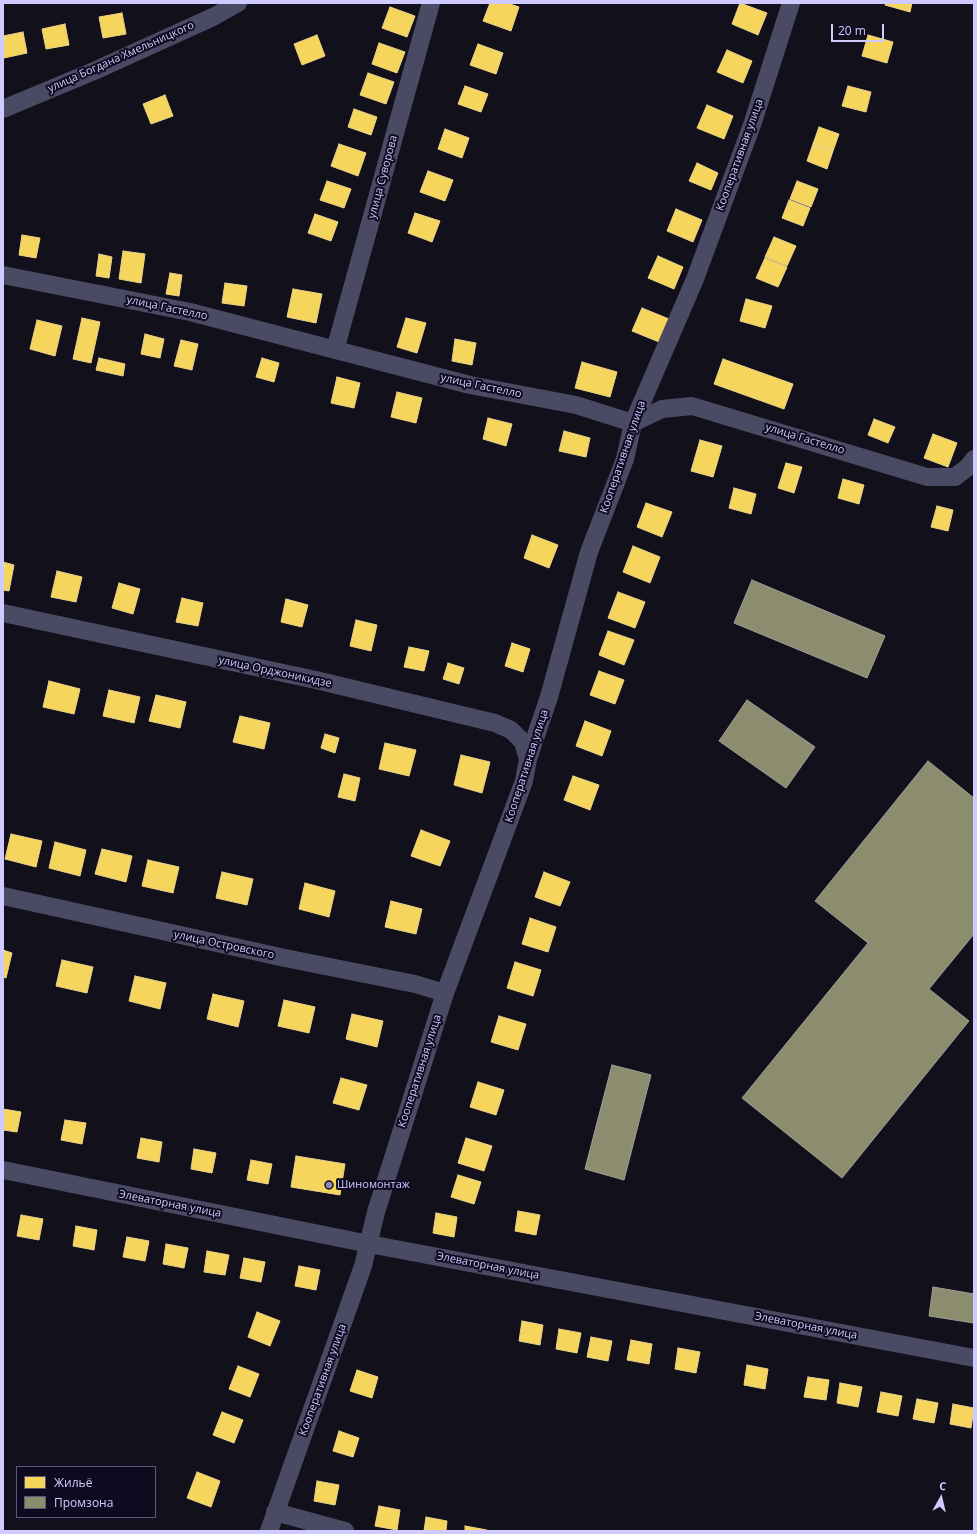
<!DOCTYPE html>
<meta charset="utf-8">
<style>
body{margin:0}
#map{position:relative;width:977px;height:1534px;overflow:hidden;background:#12101b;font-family:"Open Sans",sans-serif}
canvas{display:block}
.frame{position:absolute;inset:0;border:4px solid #cfcaff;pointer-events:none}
.legend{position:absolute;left:16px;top:1466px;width:140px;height:52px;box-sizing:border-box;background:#0e0b20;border:1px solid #5b5779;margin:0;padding:5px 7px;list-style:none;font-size:12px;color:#cfcaff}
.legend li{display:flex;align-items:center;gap:8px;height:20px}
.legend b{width:20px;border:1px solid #5b5779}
.north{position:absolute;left:921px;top:1478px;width:40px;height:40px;-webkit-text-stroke:3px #0e0b20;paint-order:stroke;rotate:8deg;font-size:11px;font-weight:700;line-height:16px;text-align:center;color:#cfcaff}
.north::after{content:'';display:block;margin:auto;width:14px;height:18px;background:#cfcaff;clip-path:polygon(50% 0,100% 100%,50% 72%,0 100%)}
.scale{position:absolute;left:831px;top:24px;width:53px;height:18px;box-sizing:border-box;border:2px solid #cfcaff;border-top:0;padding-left:5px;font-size:12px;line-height:14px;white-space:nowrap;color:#cfcaff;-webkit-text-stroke:3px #0e0b20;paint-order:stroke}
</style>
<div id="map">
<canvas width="977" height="1534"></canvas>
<div class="frame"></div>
<ul class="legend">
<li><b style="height:11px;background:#f6d55c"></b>Жильё</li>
<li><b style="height:11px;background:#8c8c6e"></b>Промзона</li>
</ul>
<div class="north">С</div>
<div class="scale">20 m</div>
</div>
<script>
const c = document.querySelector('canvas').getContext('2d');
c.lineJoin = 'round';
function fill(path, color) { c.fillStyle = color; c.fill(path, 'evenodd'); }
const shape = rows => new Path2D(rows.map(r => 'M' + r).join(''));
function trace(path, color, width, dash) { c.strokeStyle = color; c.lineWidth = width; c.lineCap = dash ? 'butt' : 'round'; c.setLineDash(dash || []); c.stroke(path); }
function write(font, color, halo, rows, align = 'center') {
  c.font = font + ' "Open Sans",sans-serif'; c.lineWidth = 4; c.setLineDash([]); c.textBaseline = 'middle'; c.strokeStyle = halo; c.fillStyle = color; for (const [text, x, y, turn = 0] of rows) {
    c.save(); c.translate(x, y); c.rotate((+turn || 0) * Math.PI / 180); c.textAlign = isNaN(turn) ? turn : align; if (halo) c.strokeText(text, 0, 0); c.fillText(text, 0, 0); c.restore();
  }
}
const homes = shape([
 [490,3,507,3,519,7,511,31,483,21,490,3],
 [740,3,767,13,758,35,732,24,740,3],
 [886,3,912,3,910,12,885,5,886,3],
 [390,7,415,16,407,37,382,28,390,7],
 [122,13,126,34,103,38,99,17,122,13],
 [65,24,69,45,46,49,42,29,65,24],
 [23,32,27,53,4,58,3,36,23,32],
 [317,35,325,56,302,65,294,44,317,35],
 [868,35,893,42,887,63,862,56,868,35],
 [379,43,405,52,397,73,372,64,379,43],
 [478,44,503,53,496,74,470,65,478,44],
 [727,50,752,61,743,83,717,72,727,50],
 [368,73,394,82,386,104,360,95,368,73],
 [465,86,488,94,481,112,458,104,465,86],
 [848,86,871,92,866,112,842,106,848,86],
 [165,95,173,116,151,124,143,104,165,95],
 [707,105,733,116,724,139,697,128,707,105],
 [354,109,377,117,371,135,348,127,354,109],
 [819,127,839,134,833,151,813,144,819,127],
 [445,129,469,138,462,158,438,149,445,129],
 [339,144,366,153,358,176,331,166,339,144],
 [813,144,833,151,827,169,807,161,813,144],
 [697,163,718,173,711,190,689,181,697,163],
 [428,171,453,180,445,201,420,192,428,171],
 [327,181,351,189,344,208,320,200,327,181],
 [797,181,818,189,811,207,790,199,797,181],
 [789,200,810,208,803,226,782,218,789,200],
 [676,209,702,220,693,242,667,231,676,209],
 [415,213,440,221,432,242,408,233,415,213],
 [315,214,338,222,331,241,308,233,315,214],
 [22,235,40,238,36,258,19,255,22,235],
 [774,237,796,246,787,266,765,257,774,237],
 [123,251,145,254,141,283,119,279,123,251],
 [99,254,112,257,109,278,96,276,99,254],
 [658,256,683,267,674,289,648,278,658,256],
 [765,258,787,267,778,287,756,278,765,258],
 [170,273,182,275,179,296,166,294,170,273],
 [225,283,247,286,244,306,222,303,225,283],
 [293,289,322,294,316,323,287,317,293,289],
 [746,299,772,306,765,328,740,321,746,299],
 [642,308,669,319,659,342,632,331,642,308],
 [82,318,100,322,91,363,73,359,82,318],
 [406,318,426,323,417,353,397,347,406,318],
 [37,320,62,326,55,356,30,349,37,320],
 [145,334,164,339,160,358,141,354,145,334],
 [455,339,476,343,472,365,452,361,455,339],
 [181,340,198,344,192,370,174,366,181,340],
 [99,358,125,364,123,376,96,370,99,358],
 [262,358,279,363,274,382,256,377,262,358],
 [723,359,793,384,784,409,714,384,723,359],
 [582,362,617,372,610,397,575,388,582,362],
 [337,377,360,383,354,408,331,403,337,377],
 [397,392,422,398,416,423,391,417,397,392],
 [488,418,512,424,506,446,483,439,488,418],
 [874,419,895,427,888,443,868,435,874,419],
 [564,431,590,438,586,457,559,451,564,431],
 [933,434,957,443,948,467,924,458,933,434],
 [700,440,722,446,713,477,691,471,700,440],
 [786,463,802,467,794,493,778,488,786,463],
 [843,479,864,485,859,504,838,498,843,479],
 [734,488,756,494,751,514,729,508,734,488],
 [646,503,672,512,662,537,637,527,646,503],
 [937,506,953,510,948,531,931,527,937,506],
 [532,535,558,545,549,568,524,558,532,535],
 [633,546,660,557,650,583,623,572,633,546],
 [3,562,14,565,9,591,3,590,3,562],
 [57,571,82,577,76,602,51,597,57,571],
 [119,583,140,589,133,614,112,608,119,583],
 [618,592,645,602,635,628,608,618,618,592],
 [182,598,203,603,198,626,176,622,182,598],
 [286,599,308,605,302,627,281,622,286,599],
 [356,620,377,625,371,651,350,646,356,620],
 [608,631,634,640,624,665,599,655,608,631],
 [512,643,530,649,523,672,505,666,512,643],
 [409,647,429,651,424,671,404,667,409,647],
 [448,663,464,668,459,684,443,679,448,663],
 [599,671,624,680,615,704,590,695,599,671],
 [49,681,80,689,74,714,43,707,49,681],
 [109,690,140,697,134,723,103,716,109,690],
 [156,695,186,702,180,728,149,721,156,695],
 [240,716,270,723,264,749,233,742,240,716],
 [585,721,611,731,602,756,576,746,585,721],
 [325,734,339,738,335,753,321,748,325,734],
 [385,743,416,750,409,776,379,769,385,743],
 [461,755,490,762,482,793,454,785,461,755],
 [344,774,360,778,355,801,338,797,344,774],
 [573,776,599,785,590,810,564,800,573,776],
 [421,830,450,841,440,866,411,856,421,830],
 [11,834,42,841,36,867,5,859,11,834],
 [55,842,86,850,80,876,49,868,55,842],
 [102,849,132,856,126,882,95,874,102,849],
 [148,860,179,867,173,893,142,886,148,860],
 [222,872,253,879,247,905,216,898,222,872],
 [544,872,570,882,560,906,535,897,544,872],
 [305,883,335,891,329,917,299,909,305,883],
 [391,901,422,909,416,934,385,927,391,901],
 [530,918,556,927,548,952,522,944,530,918],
 [3,950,12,953,6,978,3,977,3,950],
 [62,960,93,967,87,993,56,986,62,960],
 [515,962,541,970,533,996,507,988,515,962],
 [135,976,166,983,160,1009,129,1001,135,976],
 [213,994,244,1001,238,1027,207,1019,213,994],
 [284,1000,315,1007,309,1033,278,1026,284,1000],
 [352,1014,383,1021,377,1047,346,1039,352,1014],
 [499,1016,526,1024,518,1050,491,1042,499,1016],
 [341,1078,367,1085,359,1110,333,1103,341,1078],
 [478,1082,504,1090,496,1115,470,1107,478,1082],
 [3,1109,21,1112,17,1132,3,1130,3,1109],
 [65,1120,86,1123,82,1144,61,1140,65,1120],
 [141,1138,162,1142,159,1162,137,1158,141,1138],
 [466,1138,492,1146,484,1171,458,1163,466,1138],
 [194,1149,216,1153,212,1173,191,1169,194,1149],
 [296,1156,345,1164,340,1195,291,1187,296,1156],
 [251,1160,272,1164,268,1184,247,1180,251,1160],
 [458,1175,481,1182,474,1204,451,1197,458,1175],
 [518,1211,540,1215,536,1235,515,1231,518,1211],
 [436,1213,457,1217,454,1237,433,1233,436,1213],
 [21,1215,43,1219,39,1240,17,1236,21,1215],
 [76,1226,97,1230,94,1250,73,1246,76,1226],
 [127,1237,149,1241,145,1261,123,1257,127,1237],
 [166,1244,188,1248,184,1268,163,1264,166,1244],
 [207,1251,229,1255,225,1275,204,1272,207,1251],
 [244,1258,265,1262,261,1282,240,1278,244,1258],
 [299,1266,320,1270,316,1290,295,1286,299,1266],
 [257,1312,280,1321,270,1346,248,1337,257,1312],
 [522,1321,543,1325,540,1345,519,1341,522,1321],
 [559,1329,581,1333,577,1353,556,1349,559,1329],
 [591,1337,612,1341,608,1361,587,1357,591,1337],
 [631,1340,652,1344,649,1364,627,1360,631,1340],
 [678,1348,700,1352,696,1373,675,1369,678,1348],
 [747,1365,768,1369,765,1389,744,1385,747,1365],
 [238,1366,259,1374,250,1397,229,1389,238,1366],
 [357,1370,378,1377,372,1398,350,1391,357,1370],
 [808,1377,829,1380,826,1400,804,1397,808,1377],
 [840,1383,862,1387,858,1407,837,1403,840,1383],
 [881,1392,902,1396,898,1416,877,1412,881,1392],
 [917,1399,938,1403,934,1423,913,1419,917,1399],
 [953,1404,974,1408,971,1428,950,1424,953,1404],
 [222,1412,243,1420,234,1443,213,1435,222,1412],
 [339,1431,359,1438,353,1457,333,1451,339,1431],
 [197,1472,220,1481,211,1507,187,1498,197,1472],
 [317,1481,339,1485,335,1505,314,1501,317,1481],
 [379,1506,400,1510,397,1530,375,1526,379,1506],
 [426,1517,447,1521,446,1531,424,1531,426,1517],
 [465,1526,487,1530,487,1531,465,1531,465,1526]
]);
fill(homes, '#f6d55c');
trace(homes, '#ead28d', 1);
const industry = shape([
 [752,580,885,636,867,678,734,623,752,580],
 [747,700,815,747,786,788,719,741,747,700],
 [928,761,974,798,974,934,929,989,969,1021,842,1178,742,1098,868,943,815,901,928,761],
 [612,1065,651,1075,624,1180,585,1169,612,1065],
 [933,1287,974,1294,974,1323,929,1316,933,1287]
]);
fill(industry, '#8c8c6e');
trace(industry, '#a09f9a', 1);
trace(shape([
 [3,109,94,71,213,17,238,3],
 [3,275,190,312,470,385,576,405,633,423,662,409,692,406,927,477,955,477,968,467,974,459],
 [335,350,431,3],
 [3,613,316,680,495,723,511,730,523,742,528,759],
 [3,896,285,958,415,984,445,993],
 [3,1170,369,1244,974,1358],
 [275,1512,345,1531],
 [269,1531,363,1266,376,1212,445,993,524,781,528,759,549,697,589,552,625,459,633,423,695,279,753,122,791,3]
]), '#4b4a65', 18);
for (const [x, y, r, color] of [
 [329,1185,4,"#8d89af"]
]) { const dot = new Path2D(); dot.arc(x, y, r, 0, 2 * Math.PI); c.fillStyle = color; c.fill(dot); trace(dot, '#0e0b20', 1.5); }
write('11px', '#cfcaff', '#0e0b20', [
 ["улица Богдана Хмельницкого",121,57,-24],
 ["Кооперативная улица",740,155,-70],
 ["улица Суворова",383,177,-75],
 ["улица Гастелло",167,308,12],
 ["улица Гастелло",481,386,12],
 ["улица Гастелло",805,439,17],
 ["Кооперативная улица",623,457,-71],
 ["улица Орджоникидзе",275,672,12],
 ["Кооперативная улица",527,766,-72],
 ["улица Островского",224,945,12],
 ["Кооперативная улица",420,1071,-72],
 ["Элеваторная улица",170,1204,11],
 ["Элеваторная улица",488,1266,11],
 ["Элеваторная улица",806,1326,11],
 ["Кооперативная улица",323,1380,-70]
]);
write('11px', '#cfcaff', '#0e0b20', [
 ["Шиномонтаж",337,1185]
], 'left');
</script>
